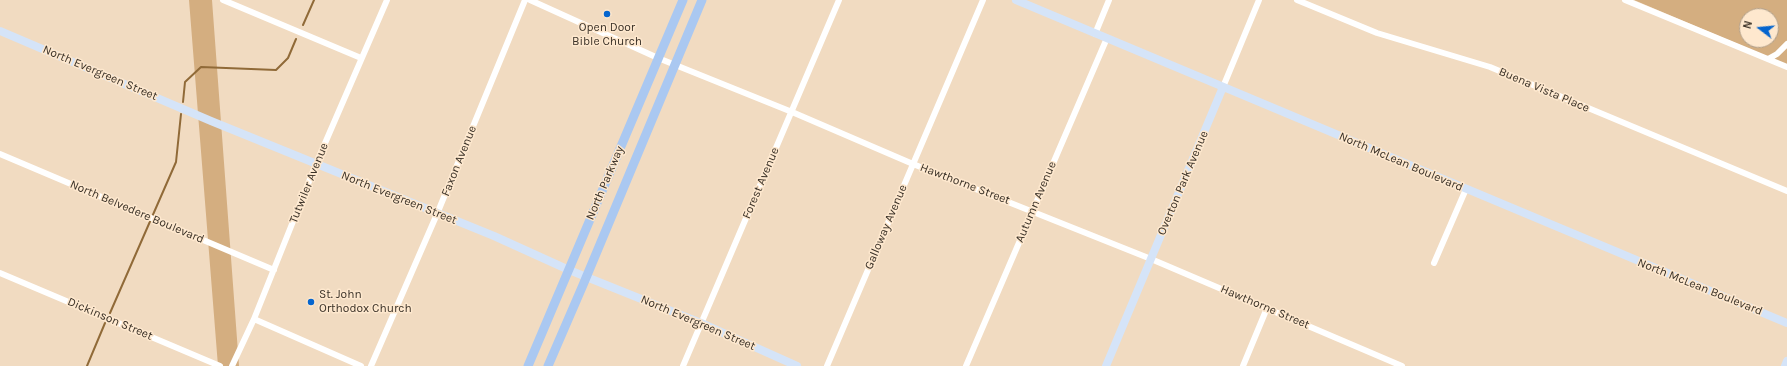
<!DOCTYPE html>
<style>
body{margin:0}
#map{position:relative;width:1787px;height:366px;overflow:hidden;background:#f1dbc1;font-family:Karla,sans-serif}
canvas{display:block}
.north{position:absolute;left:1739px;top:8px;width:40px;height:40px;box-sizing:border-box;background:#fee8ce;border:1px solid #b09f8b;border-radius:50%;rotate:286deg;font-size:11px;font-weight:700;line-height:16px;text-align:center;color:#3a3127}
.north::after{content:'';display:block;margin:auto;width:14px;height:18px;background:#0565ce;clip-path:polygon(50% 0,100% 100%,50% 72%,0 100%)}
</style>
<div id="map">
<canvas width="1787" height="366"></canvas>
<div class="north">N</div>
</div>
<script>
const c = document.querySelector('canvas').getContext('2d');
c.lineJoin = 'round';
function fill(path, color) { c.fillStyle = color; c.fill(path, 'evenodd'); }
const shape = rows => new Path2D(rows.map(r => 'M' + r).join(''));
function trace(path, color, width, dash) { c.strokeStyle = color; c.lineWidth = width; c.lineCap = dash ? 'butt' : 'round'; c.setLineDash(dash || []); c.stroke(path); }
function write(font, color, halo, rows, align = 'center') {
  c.font = font + ' Karla,sans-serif'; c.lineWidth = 3; c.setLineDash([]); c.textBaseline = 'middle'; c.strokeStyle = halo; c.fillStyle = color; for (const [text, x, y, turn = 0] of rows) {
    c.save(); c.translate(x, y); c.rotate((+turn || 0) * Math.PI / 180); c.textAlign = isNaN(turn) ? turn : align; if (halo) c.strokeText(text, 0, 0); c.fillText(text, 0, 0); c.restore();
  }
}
fill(shape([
 [189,0,212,0,239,366,218,366],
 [1634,0,1787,0,1787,64,1785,64],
 [1747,16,1771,16,1771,40,1747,40]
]), '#d4ae80');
trace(shape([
 [303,25,314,0],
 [183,102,185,82,201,67,276,70,288,58,296,39],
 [110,313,176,162,181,114],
 [87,366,105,323]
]), '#906a38', 2);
trace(shape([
 [223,0,361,58],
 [530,0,658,58,792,112,913,164,1151,259,1402,366],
 [1297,0,1377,33,1490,67,1787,191],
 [1625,0,1787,67],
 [1095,34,1109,0],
 [1768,59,1777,54,1787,44],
 [1223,87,1259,0],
 [0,154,274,270],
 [1434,263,1466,189],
 [0,273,220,366],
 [254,319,361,366],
 [232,366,254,319,316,164,387,0],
 [371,366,437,214,525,0],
 [683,366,839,0],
 [827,366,983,0],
 [966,366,1107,38],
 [1243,366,1267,308]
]), '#fff', 6);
trace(shape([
 [1016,0,1787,323],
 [0,31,211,121,494,236,569,270,701,323,797,366],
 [1106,366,1223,87],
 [1785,366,1787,361]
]), '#d5e4f8', 8);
trace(shape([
 [528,366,683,0],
 [548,366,583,285,702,0]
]), '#aac8f1', 9);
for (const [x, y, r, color] of [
 [607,14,4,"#0565ce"],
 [311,302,4,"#0565ce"]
]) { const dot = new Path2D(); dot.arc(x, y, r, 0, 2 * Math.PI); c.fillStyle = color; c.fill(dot); trace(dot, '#fee8ce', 1.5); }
write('12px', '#3a3127', '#fee8ce', [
 ["Open Door",607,28],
 ["Bible Church",607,42],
 ["St. John",319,295,"left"],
 ["Orthodox Church",319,309,"left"]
]);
write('12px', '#3a3127', '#fee8ce', [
 ["North Evergreen Street",100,73,23],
 ["Buena Vista Place",1544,90,23],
 ["Faxon Avenue",459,161,-68],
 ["North McLean Boulevard",1401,162,23],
 ["Tutwiler Avenue",309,183,-68],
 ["North Parkway",605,183,-67],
 ["Forest Avenue",761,183,-67],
 ["Overton Park Avenue",1183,183,-67],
 ["Hawthorne Street",965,184,21],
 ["North Evergreen Street",399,198,22],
 ["Autumn Avenue",1036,202,-67],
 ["North Belvedere Boulevard",137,212,23],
 ["Galloway Avenue",886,227,-67],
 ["North McLean Boulevard",1700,287,22],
 ["Hawthorne Street",1265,307,23],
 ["Dickinson Street",110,319,23],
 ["North Evergreen Street",698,323,23]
]);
</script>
